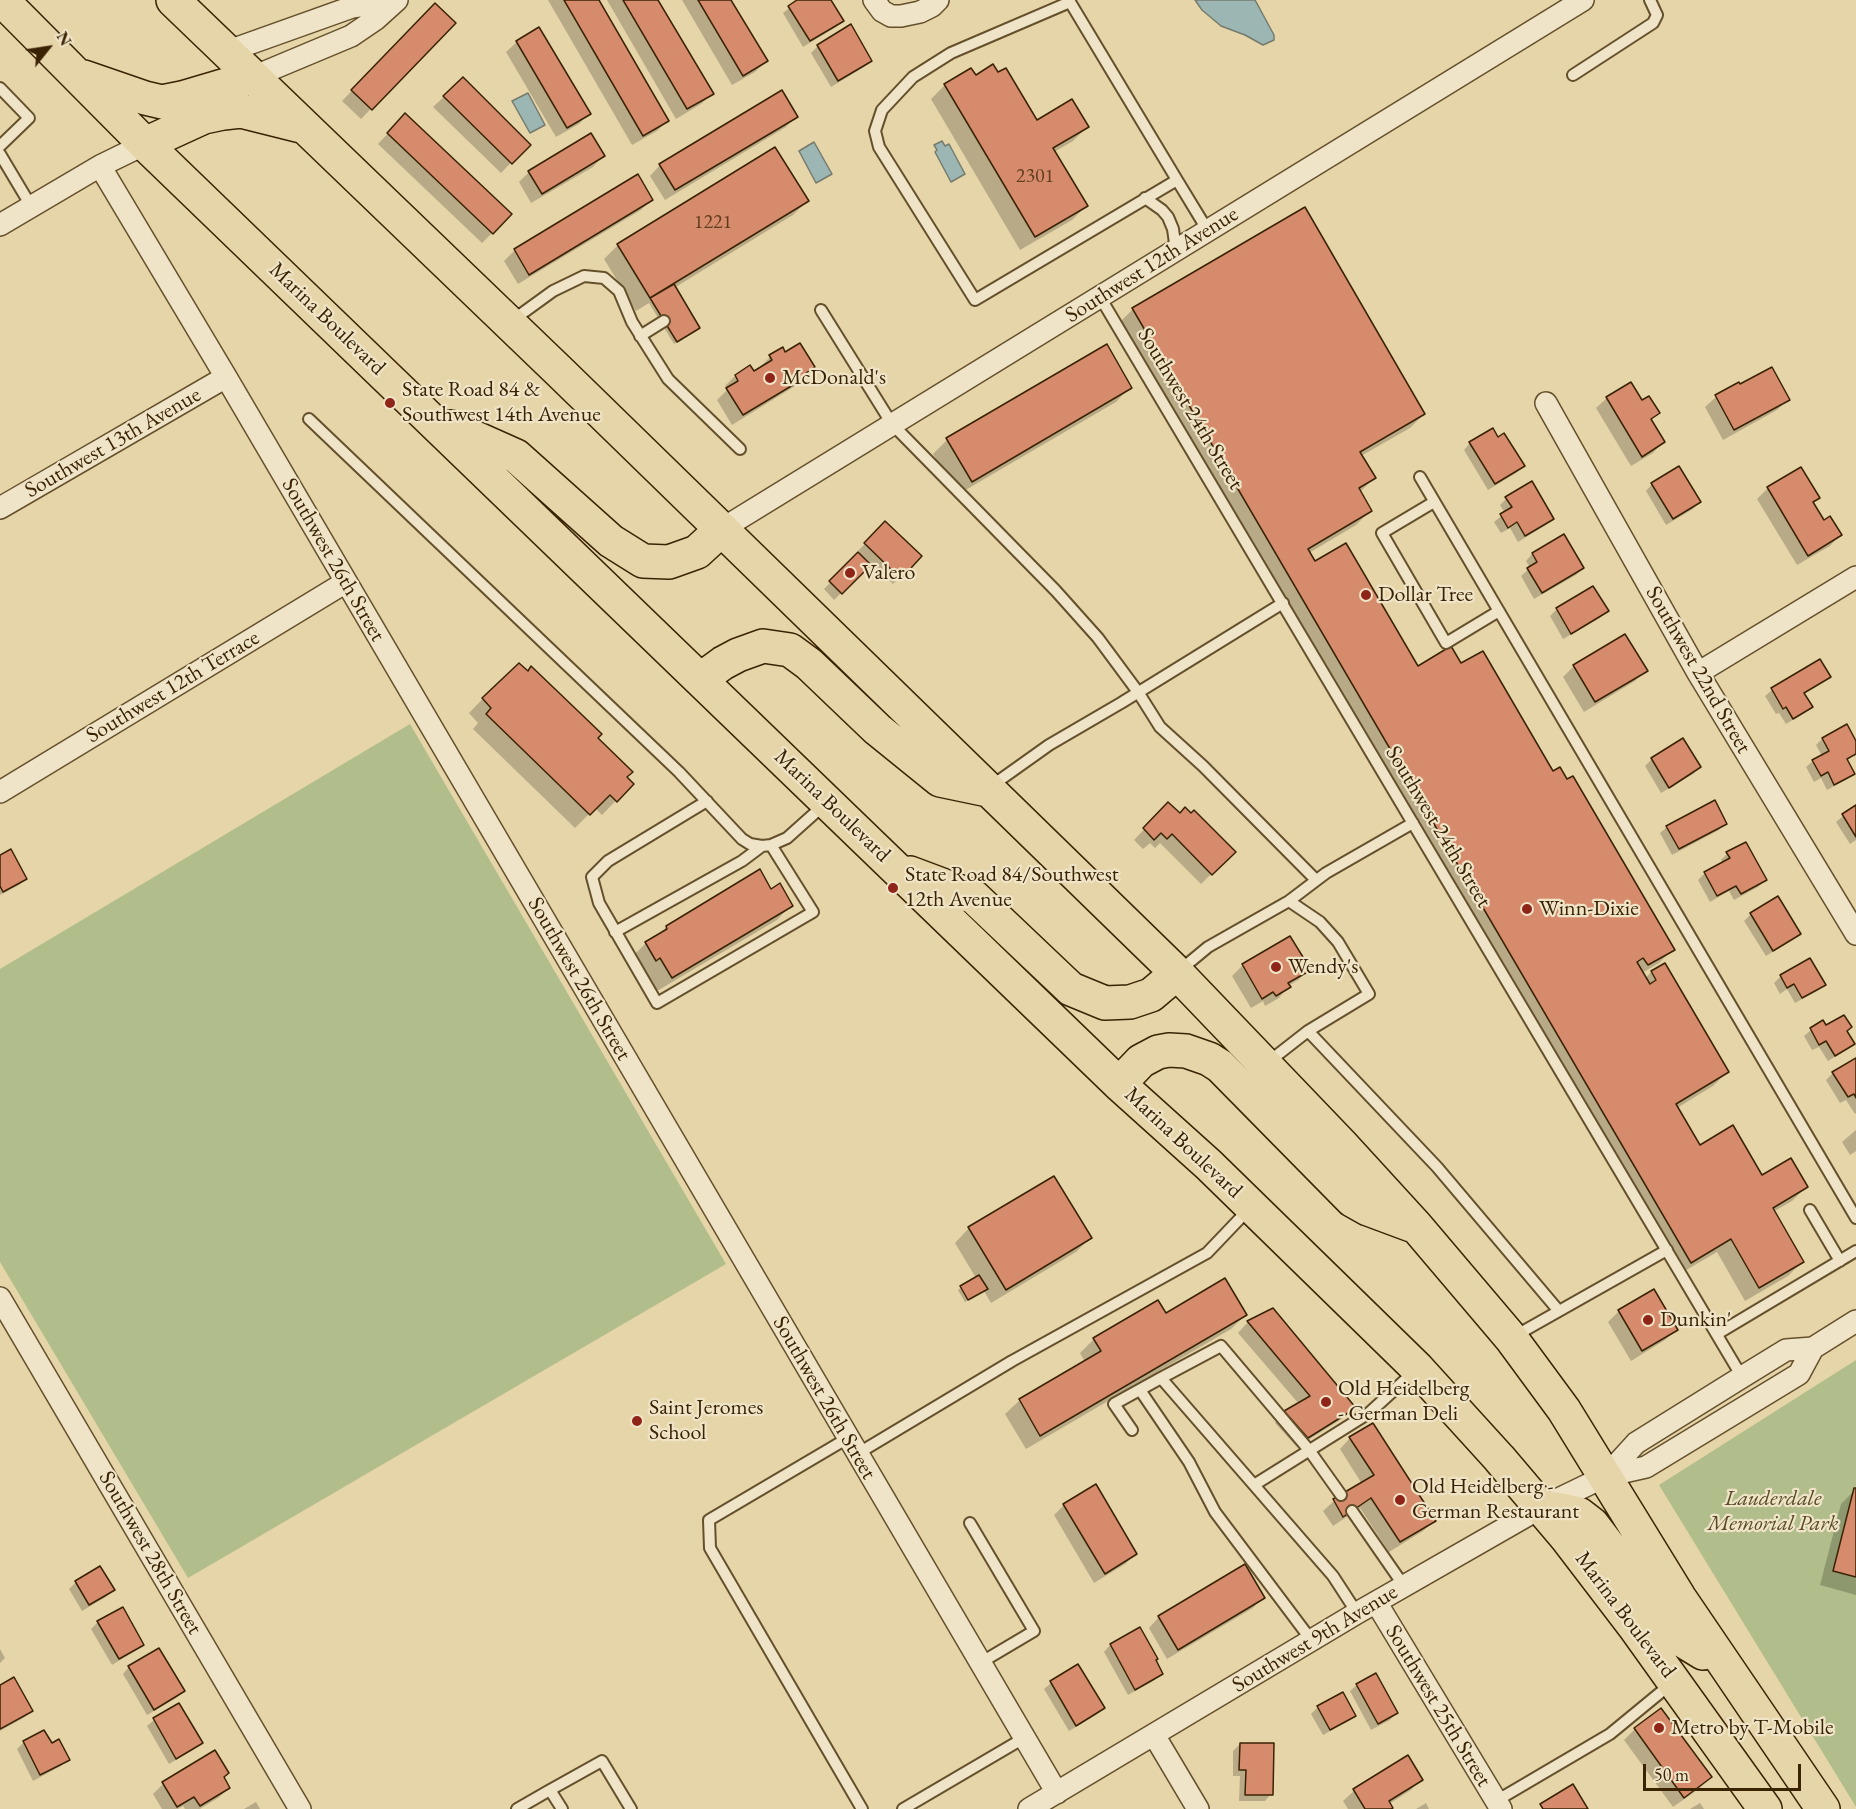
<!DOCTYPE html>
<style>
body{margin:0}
#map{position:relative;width:1856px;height:1809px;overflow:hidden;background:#e6d5a9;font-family:"EB Garamond",serif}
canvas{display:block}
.north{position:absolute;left:18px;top:18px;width:60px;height:60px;-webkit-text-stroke:4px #efe4c7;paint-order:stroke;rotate:60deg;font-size:16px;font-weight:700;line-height:24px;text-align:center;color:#3a2303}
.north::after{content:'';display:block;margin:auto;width:21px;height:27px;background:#3a2303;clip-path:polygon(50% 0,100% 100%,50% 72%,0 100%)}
.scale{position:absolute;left:1643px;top:1764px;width:158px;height:27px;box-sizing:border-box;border:3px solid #3a2303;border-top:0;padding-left:8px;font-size:18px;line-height:21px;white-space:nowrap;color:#3a2303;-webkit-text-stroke:4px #efe4c7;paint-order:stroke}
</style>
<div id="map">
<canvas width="1856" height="1809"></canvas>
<div class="north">N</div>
<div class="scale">50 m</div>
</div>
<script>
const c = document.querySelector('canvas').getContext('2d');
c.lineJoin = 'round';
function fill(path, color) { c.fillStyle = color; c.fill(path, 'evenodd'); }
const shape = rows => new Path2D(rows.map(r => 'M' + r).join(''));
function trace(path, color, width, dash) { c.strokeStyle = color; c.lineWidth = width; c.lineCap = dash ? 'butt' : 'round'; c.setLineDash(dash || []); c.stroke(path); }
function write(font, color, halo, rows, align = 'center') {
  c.font = font + ' "EB Garamond",serif'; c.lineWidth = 4.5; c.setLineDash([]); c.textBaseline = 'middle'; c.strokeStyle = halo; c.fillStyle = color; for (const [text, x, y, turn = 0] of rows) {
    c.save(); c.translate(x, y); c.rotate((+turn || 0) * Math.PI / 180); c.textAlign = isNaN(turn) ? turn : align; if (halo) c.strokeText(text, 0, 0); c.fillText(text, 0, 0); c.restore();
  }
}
fill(shape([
 [410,724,726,1264,188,1578,0,1262,0,969],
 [1856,1360,1856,1807,1659,1485]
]), '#b1be8b');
const water = shape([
 [1195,0,1255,0,1274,35,1274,40,1263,45,1245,35,1221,26,1202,10,1195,0],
 [528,93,545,125,530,133,512,101,528,93],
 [942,141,945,146,949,144,965,174,951,182,935,152,937,150,934,145,942,141],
 [814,142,832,174,816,183,799,151,814,142]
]);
fill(water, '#9cb6b4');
trace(water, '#757b6d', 1.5);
fill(shape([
 [548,0,597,0,667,121,657,131,632,145],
 [607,0,657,0,712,94,701,104,676,119],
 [682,0,729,0,766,61,755,72,732,85],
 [800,0,830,0,842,21,836,27,803,47,783,13],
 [435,5,454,23,361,119,342,101],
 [850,26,871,61,864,67,831,87,811,53,818,46],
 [538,29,589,113,579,124,556,137,506,52,517,42],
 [975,77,1036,122,1087,127,1073,141,1054,152,1086,206,1072,220,1020,250,931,99,945,85],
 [463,79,528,145,501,173,433,107],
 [796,116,786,127,665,200,650,176,660,165],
 [395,126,492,233,482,243,378,144],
 [603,156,593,167,531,203,519,182,529,172],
 [638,176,652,199,641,210,518,284,504,261,514,251],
 [807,201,793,215,674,288,698,328,674,344,649,303,636,311,604,259,618,245],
 [1133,309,1424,414,1410,428,1361,456,1374,478,1360,492,1370,511,1356,525,1309,553,1315,563,1418,668,1460,665,1552,773,1673,949,1659,963,1642,973,1645,979,1651,972,1664,965,1727,1072,1713,1086,1677,1108,1700,1147,1761,1177,1806,1187,1792,1201,1773,1212,1802,1262,1788,1276,1745,1301,1717,1252,1676,1276,1119,323],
 [785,354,813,367,795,386,732,425,717,400,727,390,725,386,735,376,750,367,753,373,761,368,760,367,770,357],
 [1738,384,1788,399,1777,410,1723,440,1705,407,1716,397],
 [1130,387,1116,402,957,495,933,454,947,440],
 [1607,398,1641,402,1658,413,1650,421,1663,442,1653,453,1631,466,1596,408],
 [1470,443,1523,466,1516,473,1488,490,1464,450],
 [1652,484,1699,502,1693,509,1666,525,1646,491],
 [1768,488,1818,498,1813,504,1823,522,1840,535,1830,546,1797,565,1757,499],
 [1506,499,1552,519,1546,525,1518,542,1510,528,1501,533,1494,522,1505,513,1500,505],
 [885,523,920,556,893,584,871,563,834,600,824,589,860,552,858,551],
 [1564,536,1583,568,1576,575,1534,599,1521,576,1530,568,1526,561,1532,554],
 [1593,588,1607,611,1600,618,1563,639,1550,616,1556,610],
 [1625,636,1646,670,1635,681,1584,712,1563,677,1574,666],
 [1829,676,1822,683,1803,694,1811,706,1804,713,1786,724,1779,713,1776,714,1765,696,1772,690],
 [495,686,596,738,632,784,602,815,595,808,575,828,473,729,478,723,469,713],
 [1822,739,1856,744,1856,755,1854,757,1854,754,1840,761,1853,774,1846,780,1827,790,1821,778,1814,782,1806,767,1813,761,1822,756,1816,745],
 [1683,740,1699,767,1693,774,1661,793,1645,766,1651,760],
 [1168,804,1179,815,1234,852,1201,884,1160,843,1155,848,1150,843,1143,849,1134,840],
 [1856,807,1856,840,1850,844,1836,822,1843,816],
 [1725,823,1719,830,1672,855,1660,833,1667,827],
 [1727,854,1765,880,1758,887,1734,900,1729,891,1710,902,1698,880,1705,873,1723,864,1721,860],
 [0,857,25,879,19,885,0,895],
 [770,891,791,905,777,920,657,991,645,971,641,974,631,958,646,943,657,937,666,927],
 [1751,914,1799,934,1792,940,1766,956,1744,921],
 [1290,938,1309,970,1298,980,1288,986,1279,998,1265,1006,1263,1001,1251,1008,1232,976,1243,965],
 [1810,960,1824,984,1817,991,1795,1003,1787,989,1780,994,1774,983,1781,976],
 [1823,1022,1826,1027,1846,1032,1853,1043,1846,1050,1828,1061,1819,1047,1812,1050,1804,1036,1811,1030],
 [1856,1059,1856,1113,1855,1114,1846,1100,1840,1103,1826,1080,1833,1073],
 [1856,1130,1856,1151,1850,1155,1842,1142],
 [1053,1178,1090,1238,1076,1252,991,1303,984,1291,965,1302,958,1290,976,1278,955,1243,969,1228],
 [1653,1291,1676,1330,1665,1340,1631,1361,1608,1322,1618,1312],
 [1272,1310,1354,1408,1343,1418,1297,1447,1275,1423,1285,1412,1299,1404,1238,1333,1248,1322],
 [1245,1315,1231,1329,1026,1449,1005,1414,1020,1400,1085,1362,1080,1353,1094,1339],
 [1350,1438,1434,1521,1423,1531,1389,1552,1360,1508,1333,1526,1323,1511,1334,1501,1362,1484,1340,1449],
 [1855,1490,1856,1490,1856,1595,1820,1585,1841,1504],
 [1064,1505,1136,1554,1125,1564,1094,1583,1054,1515],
 [100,1568,113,1590,106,1597,82,1611,69,1589,76,1582],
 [1263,1597,1253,1608,1167,1659,1149,1628,1159,1617],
 [98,1622,142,1644,135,1651,112,1665,91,1629],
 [1139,1629,1161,1674,1155,1680,1128,1695,1104,1652,1110,1645],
 [0,1649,5,1658,0,1663],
 [1078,1666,1103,1708,1096,1715,1069,1731,1044,1689,1051,1683],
 [129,1667,183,1691,176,1698,147,1715,123,1674],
 [1357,1685,1396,1713,1390,1720,1371,1730,1350,1691],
 [0,1687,31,1710,25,1717,0,1731],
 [179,1705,201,1743,194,1749,169,1764,147,1726,154,1720],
 [1318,1707,1354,1715,1347,1722,1323,1735,1311,1714],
 [1661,1710,1710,1777,1700,1788,1673,1807,1624,1740,1635,1729],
 [44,1732,51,1746,68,1759,61,1766,33,1781,17,1749,24,1742],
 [1240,1744,1271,1794,1265,1801,1239,1801,1240,1776,1233,1776,1233,1751],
 [1407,1758,1421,1779,1411,1790,1389,1804,1390,1809,1348,1809,1343,1801,1354,1791],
 [163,1784,229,1788,218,1798,200,1809,185,1809,183,1806,178,1809,162,1809,153,1794],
 [256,1802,260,1809,244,1809],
 [1426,1803,1429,1809,1416,1809],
 [1700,1803,1704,1809,1690,1809]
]), '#0003');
const building = shape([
 [564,0,599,0,669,121,643,136,564,0],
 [623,0,658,0,714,94,687,109,623,0],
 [698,0,731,0,768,61,743,76,698,0],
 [797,0,831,0,844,21,810,41,788,6,797,0],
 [435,3,456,23,372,110,351,90,435,3],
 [851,24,872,61,838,81,817,45,851,24],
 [539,27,591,114,567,128,516,41,539,27],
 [993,64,998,72,1006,68,1037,120,1072,99,1089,127,1053,148,1088,206,1035,237,944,84,971,68,976,75,993,64],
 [463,77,531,145,512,164,443,96,463,77],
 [782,90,798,117,675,190,659,164,782,90],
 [405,113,512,214,493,234,387,133,405,113],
 [591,133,605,156,542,194,528,171,591,133],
 [775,147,809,201,650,298,617,244,775,147],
 [638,174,653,200,529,275,514,249,638,174],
 [1305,207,1425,414,1360,452,1376,478,1359,488,1372,511,1308,549,1315,561,1346,543,1418,666,1451,646,1461,663,1483,651,1553,771,1560,767,1567,779,1573,776,1675,950,1648,965,1643,958,1637,962,1650,984,1656,980,1651,971,1665,963,1729,1072,1676,1104,1700,1145,1733,1125,1762,1175,1791,1158,1808,1187,1773,1208,1804,1262,1759,1288,1731,1239,1691,1263,1132,308,1305,207],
 [674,284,700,328,677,342,650,298,674,284],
 [800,343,815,367,806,373,808,376,743,415,726,388,738,381,735,375,750,365,754,371,772,360,769,355,783,347,785,352,800,343],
 [1107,344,1132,388,972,482,946,438,1107,344],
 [1772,367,1790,400,1734,430,1715,395,1739,382,1740,384,1772,367],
 [1631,382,1642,400,1649,396,1660,413,1651,419,1665,442,1642,457,1606,397,1631,382],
 [1493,428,1498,437,1504,433,1525,466,1495,484,1469,442,1493,428],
 [1679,466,1701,502,1673,519,1651,483,1679,466],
 [1801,467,1820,498,1813,502,1824,520,1830,516,1842,535,1808,556,1767,487,1801,467],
 [1532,481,1554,519,1525,536,1517,522,1508,528,1500,514,1512,507,1505,497,1532,481],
 [885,521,922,556,901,579,864,543,885,521],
 [1564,534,1584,568,1542,593,1527,568,1537,562,1532,553,1564,534],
 [858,552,871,565,842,594,829,581,858,552],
 [1593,586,1609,611,1571,634,1556,608,1593,586],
 [1625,634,1648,671,1595,702,1573,665,1625,634],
 [1820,659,1831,677,1804,693,1813,707,1793,719,1786,707,1783,709,1771,688,1820,659],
 [519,663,528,671,531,666,602,734,598,738,633,772,627,777,634,784,617,802,610,795,590,815,486,714,491,708,482,698,519,663],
 [1847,724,1856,741,1856,754,1847,759,1855,774,1834,785,1828,772,1821,776,1812,760,1829,751,1822,738,1847,724],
 [1683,738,1701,767,1669,788,1651,758,1683,738],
 [1715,800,1727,824,1679,849,1666,826,1715,800],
 [1168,802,1180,813,1185,807,1191,813,1194,810,1236,852,1212,875,1172,834,1167,839,1161,833,1154,840,1143,828,1168,802],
 [1856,805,1856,837,1842,814,1856,805],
 [1746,842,1767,880,1741,894,1736,886,1717,896,1704,872,1730,858,1726,852,1746,842],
 [11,849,27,879,3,892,0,886,0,855,11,849],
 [760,869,771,889,780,883,793,906,672,978,660,958,656,961,645,942,667,929,666,926,760,869],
 [1778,896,1801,934,1773,951,1750,913,1778,896],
 [1290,936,1311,970,1288,983,1291,987,1276,996,1273,992,1262,999,1242,964,1290,936],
 [1810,958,1826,985,1802,998,1794,984,1787,988,1780,975,1810,958],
 [1844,1015,1852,1027,1847,1031,1855,1044,1835,1056,1826,1041,1819,1045,1810,1028,1823,1020,1826,1025,1844,1015],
 [1856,1058,1856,1098,1854,1094,1848,1097,1832,1072,1856,1058],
 [1054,1176,1092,1238,1006,1290,968,1227,1054,1176],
 [979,1275,988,1289,968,1300,960,1286,979,1275],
 [1225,1278,1247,1315,1040,1436,1019,1399,1101,1351,1093,1338,1158,1300,1166,1313,1225,1278],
 [1654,1289,1678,1330,1642,1351,1618,1310,1654,1289],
 [1273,1308,1356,1408,1308,1438,1284,1411,1310,1396,1247,1321,1273,1308],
 [1373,1423,1436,1521,1400,1542,1371,1498,1343,1517,1333,1499,1374,1475,1349,1437,1373,1423],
 [1096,1484,1137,1554,1105,1574,1063,1504,1096,1484],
 [1854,1488,1856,1488,1856,1577,1833,1571,1854,1488],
 [1245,1564,1265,1598,1178,1650,1158,1616,1245,1564],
 [100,1566,115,1590,89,1605,75,1581,100,1566],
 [123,1607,144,1645,119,1659,97,1621,123,1607],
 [1140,1627,1158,1659,1156,1660,1163,1674,1135,1690,1110,1644,1140,1627],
 [159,1648,185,1691,154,1710,128,1666,159,1648],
 [1078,1664,1105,1708,1076,1726,1050,1681,1078,1664],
 [1376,1673,1398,1713,1378,1724,1356,1684,1376,1673],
 [14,1677,33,1711,0,1729,0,1685,14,1677],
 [1343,1692,1356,1716,1330,1730,1317,1706,1343,1692],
 [179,1703,203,1743,176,1759,153,1718,179,1703],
 [1661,1708,1712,1777,1684,1798,1634,1728,1661,1708],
 [44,1730,52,1743,59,1739,70,1760,40,1775,23,1741,44,1730],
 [1240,1743,1274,1743,1273,1795,1245,1795,1246,1770,1239,1770,1240,1743],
 [215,1750,229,1773,224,1777,230,1788,200,1806,194,1797,177,1807,162,1782,215,1750],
 [1408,1755,1423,1780,1389,1801,1393,1808,1391,1809,1365,1809,1353,1789,1408,1755],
 [1573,1784,1588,1809,1543,1809,1540,1804,1573,1784]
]);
fill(building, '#d68b6d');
trace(building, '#3a2303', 1.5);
const lane = shape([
 [1573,75,1653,23,1657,15,1650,0],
 [0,88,29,118,0,146],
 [0,154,31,206],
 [1177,180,975,300,879,147,875,131,882,110,913,77,951,53,1070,2,1177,180,1208,231],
 [1145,198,1162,210,1168,217,1173,229,1176,250],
 [1100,297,1742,1377],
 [821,310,892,424,1056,591,1098,638,1138,692,1160,727,1203,766,1316,880],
 [513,320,553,291,584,276,604,278,619,291,632,322,668,379,740,449],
 [640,336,664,321],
 [309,419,679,772,742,839,750,844,762,846,771,845,787,838,825,804],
 [1420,477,1856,1218],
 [1434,502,1382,533,1446,643,1499,611],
 [990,787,1049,745,1121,703,1283,603],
 [707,801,608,861,592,877,599,903,657,1003,813,912,771,845],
 [615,932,742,861,762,846],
 [1179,971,1208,947,1289,901,1326,873,1413,823],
 [1308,1031,1437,1167,1558,1310],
 [1267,1063,1308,1031,1369,994,1338,942,1320,922,1289,901],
 [1810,1210,1840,1261],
 [1717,1334,1856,1251],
 [1513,1337,1667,1250],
 [1161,1378,1221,1346,1309,1450,1341,1495],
 [1140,1390,1189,1462,1215,1512,1312,1641],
 [1132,1430,1114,1404,1161,1378,1333,1576,1357,1613],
 [848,1438,709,1520,710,1548,862,1809],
 [857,1454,1012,1361,1207,1253,1249,1209],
 [1254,1485,1369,1413,1415,1371],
 [1352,1511,1404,1586],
 [970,1523,1034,1631,980,1663],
 [550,1790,602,1761,631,1809],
 [1496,1801,1610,1734,1672,1683],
 [517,1809,550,1790,562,1809],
 [903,1809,1024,1738]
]);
const street = shape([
 [874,0,882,11,891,16,901,16,920,12,932,6,938,0],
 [226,52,352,7,397,0],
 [253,77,351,36,376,19,397,0],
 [100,166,226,377,1057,1793],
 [0,225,100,166,145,144],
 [1546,403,1698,673,1856,934],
 [0,508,226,377],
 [722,529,1583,0],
 [1698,673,1856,577],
 [0,792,346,582],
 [0,1298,300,1809],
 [1606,1476,1636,1443,1742,1377,1786,1350,1813,1348,1856,1321],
 [1376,1602,1501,1809],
 [1154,1735,1198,1809],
 [1029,1809,1357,1613,1542,1507,1606,1476,1646,1467,1799,1374,1813,1348]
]);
const primary = shape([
 [2,0,145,144,1119,1084,1209,1165,1418,1369,1499,1458,1566,1537,1634,1626,1765,1809],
 [173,0,562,374,1177,973,1341,1144,1416,1226,1511,1338,1564,1410,1679,1597,1823,1809],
 [84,77,145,98,162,102,182,98,253,77],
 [145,144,204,117,223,113,241,111,301,126],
 [451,427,516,456,611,541,643,561,669,562,697,552,722,529],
 [701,679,723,663,738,655,763,646,790,650,809,664,877,729,940,780,988,790],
 [910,873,974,897,1071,989,1105,1003,1130,1002,1151,995,1177,973],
 [1119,1084,1141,1061,1158,1052,1169,1050,1186,1051,1209,1059,1220,1066,1352,1200,1368,1209,1411,1225],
 [1542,1507,1562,1510,1579,1514,1592,1524,1680,1639,1703,1653]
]);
trace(lane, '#65502c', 14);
trace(street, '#65502c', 24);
trace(primary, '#3a2303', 36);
trace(lane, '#efe4c7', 10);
trace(street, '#efe4c7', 21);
trace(primary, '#e6d5a9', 33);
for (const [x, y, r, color] of [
 [770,378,6,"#8f2418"],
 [390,403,6,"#8f2418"],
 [850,573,6,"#8f2418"],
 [1366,595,6,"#8f2418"],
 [893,888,6,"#8f2418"],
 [1527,909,6,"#8f2418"],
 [1276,967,6,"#8f2418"],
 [1648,1320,6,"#8f2418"],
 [1326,1402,6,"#8f2418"],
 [637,1421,6,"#8f2418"],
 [1400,1500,6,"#8f2418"],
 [1659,1728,6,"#8f2418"]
]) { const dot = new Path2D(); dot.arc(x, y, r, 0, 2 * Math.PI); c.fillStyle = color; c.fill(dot); trace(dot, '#efe4c7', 2); }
write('20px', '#613d1e', null, [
 ["2301",1035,177],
 ["1221",713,223]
]);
write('22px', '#3a2303', '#efe4c7', [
 ["Southwest 12th Avenue",1152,265,-32],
 ["Marina Boulevard",327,319,44],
 ["Southwest 24th Street",1190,409,59],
 ["Southwest 13th Avenue",113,443,-30],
 ["Southwest 26th Street",333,560,60],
 ["Southwest 22nd Street",1698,670,60],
 ["Southwest 12th Terrace",173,687,-31],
 ["Marina Boulevard",832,806,44],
 ["Southwest 24th Street",1438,827,59],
 ["Southwest 26th Street",579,979,60],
 ["Marina Boulevard",1183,1143,43],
 ["Southwest 26th Street",824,1398,60],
 ["Southwest 28th Street",150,1553,60],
 ["Marina Boulevard",1625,1615,53],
 ["Southwest 9th Avenue",1315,1639,-31],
 ["Southwest 25th Street",1438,1706,59]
]);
write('22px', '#3a2303', '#efe4c7', [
 ["McDonald's",782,378],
 ["State Road 84 &",402,390],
 ["Southwest 14th Avenue",402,415],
 ["Valero",862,573],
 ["Dollar Tree",1378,595],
 ["State Road 84/Southwest",905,875],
 ["12th Avenue",905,900],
 ["Winn-Dixie",1539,909],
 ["Wendy's",1288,967],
 ["Dunkin'",1660,1320],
 ["Old Heidelberg",1338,1389],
 ["- German Deli",1338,1414],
 ["Saint Jeromes",649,1408],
 ["School",649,1433],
 ["Old Heidelberg -",1412,1487],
 ["German Restaurant",1412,1512],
 ["Metro by T-Mobile",1671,1728]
], 'left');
write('italic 22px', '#584a25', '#efe4c7', [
 ["Lauderdale",1773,1499],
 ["Memorial Park",1773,1524]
]);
</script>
